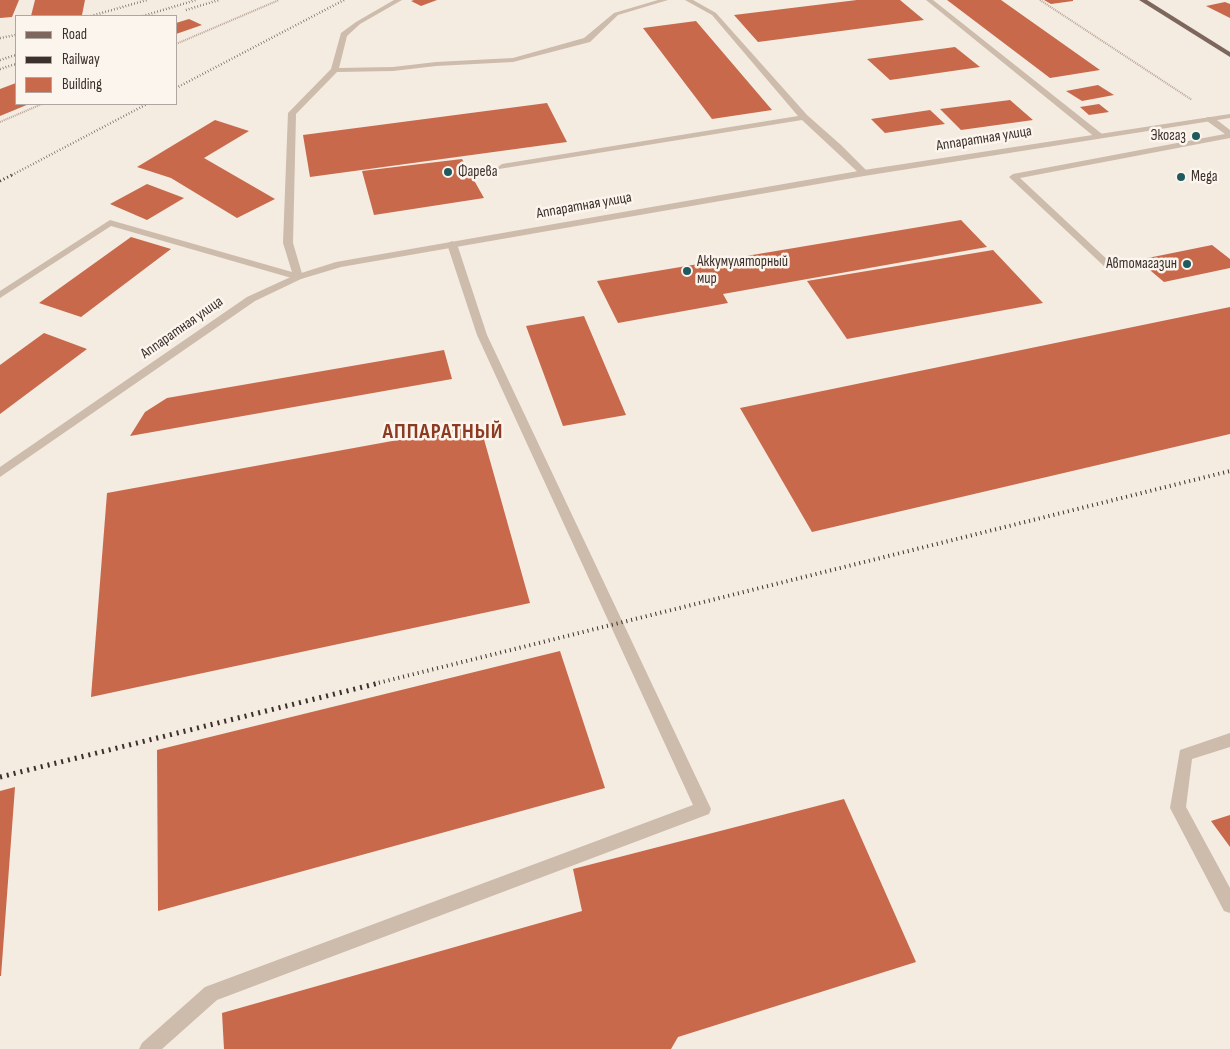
<!DOCTYPE html>
<meta charset="utf-8">
<style>
body{margin:0}
#map{position:relative;width:1230px;height:1049px;overflow:hidden;background:#f4ebe1;font-family:"Sofia Sans Condensed",sans-serif}
canvas{display:block}
.legend{position:absolute;left:15px;top:15px;width:162px;height:90px;box-sizing:border-box;background:#fbf5ee;border:1px solid #aea6a0;margin:0;padding:6px 9px;list-style:none;font-size:15px;color:#3b302b}
.legend li{display:flex;align-items:center;gap:10px;height:25px}
.legend b{width:25px;border:1px solid #aea6a0}
</style>
<div id="map">
<canvas width="1230" height="1049"></canvas>
<ul class="legend">
<li><b style="height:6px;background:#7d675c"></b>Road</li>
<li><b style="height:6px;background:#3b302b"></b>Railway</li>
<li><b style="height:14px;background:#c8694b"></b>Building</li>
</ul>
</div>
<script>
const c = document.querySelector('canvas').getContext('2d');
c.lineJoin = 'round';
function fill(path, color) { c.fillStyle = color; c.fill(path, 'evenodd'); }
const shape = rows => new Path2D(rows.map(r => 'M' + r).join(''));
function trace(path, color, width, dash) { c.strokeStyle = color; c.lineWidth = width; c.lineCap = dash ? 'butt' : 'round'; c.setLineDash(dash || []); c.stroke(path); }
function write(font, color, halo, rows, align = 'center') {
  c.font = font + ' "Sofia Sans Condensed",sans-serif'; c.lineWidth = 5; c.setLineDash([]); c.textBaseline = 'middle'; c.strokeStyle = halo; c.fillStyle = color; for (const [text, x, y, turn = 0] of rows) {
    c.save(); c.translate(x, y); c.rotate((+turn || 0) * Math.PI / 180); c.textAlign = isNaN(turn) ? turn : align; if (halo) c.strokeText(text, 0, 0); c.fillText(text, 0, 0); c.restore();
  }
}
fill(shape([
 [0,0,19,0,12,17,0,18],
 [35,0,85,0,82,15,31,16],
 [437,0,421,6,411,1,414,0],
 [857,0,900,0,924,20,758,42,734,15],
 [947,0,1001,0,1100,70,1050,78],
 [1044,0,1073,0,1073,1,1051,4],
 [1225,2,1230,4,1230,18,1206,6],
 [189,19,202,25,176,34,176,23],
 [696,21,772,110,712,119,643,28],
 [955,47,980,67,890,80,867,59],
 [16,83,16,104,29,104,0,116,0,89],
 [1098,85,1114,95,1082,101,1066,91],
 [1010,100,1033,120,961,130,940,109],
 [547,103,567,142,310,177,303,135],
 [1099,104,1109,112,1089,115,1080,107],
 [930,110,945,124,885,133,871,119],
 [215,120,249,131,204,158,275,199,237,218,171,178,137,167],
 [462,159,484,198,374,215,362,171],
 [147,184,184,198,147,220,110,204],
 [961,220,987,247,723,294,728,303,618,323,597,281],
 [131,237,171,249,81,317,39,303],
 [1212,245,1230,259,1230,268,1164,282,1138,260],
 [993,250,1043,303,847,339,807,281],
 [1230,307,1230,434,812,532,740,408],
 [584,316,626,415,563,426,526,326],
 [44,333,87,349,0,414,0,365],
 [444,350,452,379,130,436,145,412,167,398],
 [480,425,530,603,91,697,107,493],
 [560,651,605,788,158,911,157,750],
 [15,787,1,976,0,976,0,791],
 [844,799,916,962,678,1037,671,1049,224,1049,222,1013,582,911,573,869],
 [1230,815,1230,847,1211,821]
]), '#c8694b');
trace(shape([
 [1040,0,1192,100],
 [176,44,279,0],
 [0,122,42,104]
]), '#b9a596', 2, [1, 1]);
fill(shape([
 [394,0,402,0,360,24,347,36,339,68,393,67,436,62,513,58,584,38,614,13,658,0,668,0,618,15,590,42,513,62,436,66,393,71,337,72,296,114,293,243,303,277,301,279,295,279,111,226,0,298,0,291,110,220,292,272,283,243,288,113,331,69,341,33,356,22,394,0],
 [685,0,693,0,716,13,807,115,841,145,867,171,867,175,861,175,802,120,499,169,498,167,502,164,798,116,712,15,685,0],
 [926,0,933,0,1102,134,1102,138,1096,138,926,0],
 [1207,117,1213,117,1230,130,1230,138,1020,178,1112,264,1112,268,1106,268,1009,177,1013,174,1225,134,1207,121,1207,117],
 [452,241,457,244,487,335,711,809,709,814,217,1000,162,1049,139,1049,142,1043,205,987,693,805,477,335,447,244,452,241],
 [1230,733,1230,747,1192,759,1186,807,1230,888,1230,913,1224,911,1170,808,1180,750,1230,733]
]), '#cdbbac');
fill(shape([
 [1230,114,1230,118,864,176,341,267,301,279,255,301,0,477,0,467,247,297,295,275,336,262,864,170,1230,114]
]), '#cdbbac');
fill(shape([
 [1139,0,1147,0,1230,52,1230,57,1139,0]
]), '#7d675c');
trace(shape([
 [186,10,219,0],
 [91,16,147,0],
 [143,16,196,0],
 [0,38,16,35],
 [0,60,16,55],
 [0,69,16,64],
 [176,88,344,0],
 [12,175,147,104]
]), '#3b302b', 2.5, [0.5, 2.5]);
trace(shape([
 [0,181,14,174]
]), '#3b302b', 3, [1, 3]);
trace(shape([
 [374,684,1230,471]
]), '#3b302b', 4, [1, 4]);
trace(shape([
 [0,777,379,683]
]), '#3b302b', 5, [2, 5]);
for (const [x, y, r, color] of [
 [1196,136,5,"#1f5a5e"],
 [448,172,5,"#1f5a5e"],
 [1181,177,5,"#1f5a5e"],
 [1187,264,5,"#1f5a5e"],
 [687,271,5,"#1f5a5e"]
]) { const dot = new Path2D(); dot.arc(x, y, r, 0, 2 * Math.PI); c.fillStyle = color; c.fill(dot); trace(dot, '#fbf5ee', 2); }
write('15px', '#3b302b', '#fbf5ee', [
 ["Экогаз",1186,136,"right"],
 ["Фарева",458,172],
 ["Mega",1191,177],
 ["Аккумуляторный",697,262],
 ["мир",697,279],
 ["Автомагазин",1177,264,"right"]
], 'left');
write('15px', '#3b302b', '#fbf5ee', [
 ["Аппаратная улица",984,139,-9],
 ["Аппаратная улица",584,206,-10],
 ["Аппаратная улица",182,328,-35]
]);
c.letterSpacing = '1px';
write('bold 22px', '#8c3b22', '#fbf5ee', [
 ["АППАРАТНЫЙ",443,432]
]);
c.letterSpacing = '0px';
</script>
